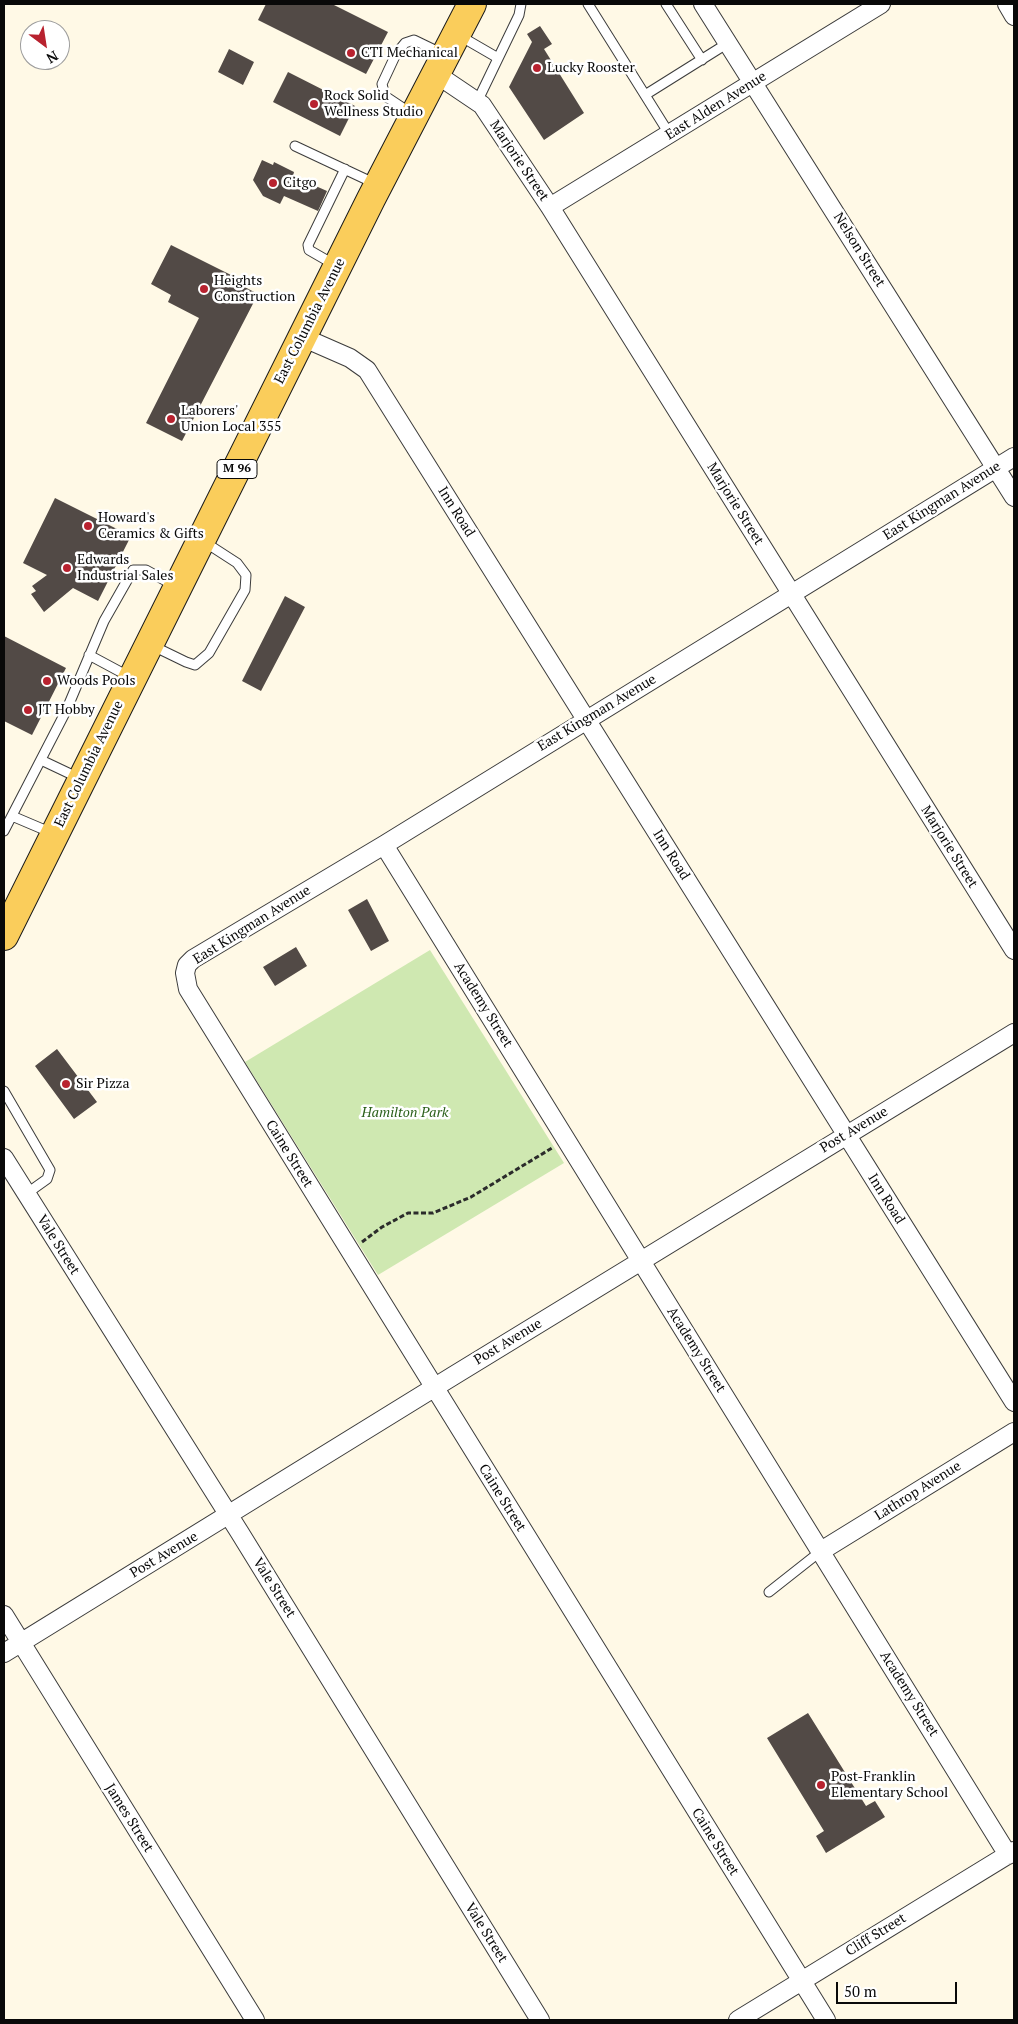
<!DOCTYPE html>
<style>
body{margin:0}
#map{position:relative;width:1018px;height:2024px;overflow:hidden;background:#fff9e6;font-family:"PT Serif",serif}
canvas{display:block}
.frame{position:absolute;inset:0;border:5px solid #090909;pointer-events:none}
.north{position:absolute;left:20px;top:20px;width:50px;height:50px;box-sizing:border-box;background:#fff;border:1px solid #9d9d9d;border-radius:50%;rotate:149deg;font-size:14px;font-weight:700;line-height:20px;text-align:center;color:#090909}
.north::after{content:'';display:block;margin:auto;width:18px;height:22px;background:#b8222f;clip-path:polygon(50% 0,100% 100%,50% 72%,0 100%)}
.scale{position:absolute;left:836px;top:1982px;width:121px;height:22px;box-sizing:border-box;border:2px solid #090909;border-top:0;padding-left:6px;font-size:15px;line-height:18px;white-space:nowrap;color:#090909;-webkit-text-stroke:4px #fff;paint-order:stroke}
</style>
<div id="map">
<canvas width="1018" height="2024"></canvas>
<div class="frame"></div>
<div class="north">N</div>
<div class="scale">50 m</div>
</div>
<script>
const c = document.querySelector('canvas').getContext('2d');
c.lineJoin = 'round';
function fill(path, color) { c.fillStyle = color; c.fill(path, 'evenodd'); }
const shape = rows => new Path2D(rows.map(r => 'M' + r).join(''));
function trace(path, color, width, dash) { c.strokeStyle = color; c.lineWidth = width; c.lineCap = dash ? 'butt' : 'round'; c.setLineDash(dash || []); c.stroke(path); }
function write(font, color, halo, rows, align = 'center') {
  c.font = font + ' "PT Serif",serif'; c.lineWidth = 5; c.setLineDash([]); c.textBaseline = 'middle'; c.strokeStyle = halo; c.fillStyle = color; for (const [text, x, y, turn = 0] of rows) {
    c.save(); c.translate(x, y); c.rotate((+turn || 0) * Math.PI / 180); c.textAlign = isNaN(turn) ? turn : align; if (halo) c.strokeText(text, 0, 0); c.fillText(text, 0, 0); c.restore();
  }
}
fill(shape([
 [430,950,564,1163,378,1275,245,1062]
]), '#cfe8b1');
fill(shape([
 [266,4,332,4,388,32,366,74,258,20],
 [540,26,552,44,544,49,584,113,544,140,509,87,532,42,527,34],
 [229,49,254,62,243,85,218,72],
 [288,72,355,106,340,136,273,102],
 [262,160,273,165,274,162,294,172,293,176,327,191,318,211,284,196,280,204,263,196,253,180],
 [171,245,241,280,239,284,258,294,182,441,146,423,199,318,168,302,171,295,151,284],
 [55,498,131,536,98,601,73,588,44,612,31,594,36,591,32,586,47,575,23,563],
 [285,596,305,607,261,691,242,681],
 [4,636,66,668,32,735,4,721],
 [367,899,389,941,371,951,348,910],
 [296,947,307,966,275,986,263,967],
 [57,1049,97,1102,74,1119,35,1066],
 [808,1713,866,1806,875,1801,885,1817,826,1853,816,1836,824,1831,767,1738]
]), '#524a46');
const lane = shape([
 [588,4,670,135],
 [666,4,702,60],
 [460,36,498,58],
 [645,95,728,43],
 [477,102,519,15,521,4],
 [412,114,385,96,382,84,396,54,405,43,414,40,443,54],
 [295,146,376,184],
 [335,265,309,250,308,245,345,169],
 [151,645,186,662,195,665,209,653,245,590,246,575,237,563,203,541],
 [89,655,130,677],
 [41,760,79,778],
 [12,816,52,833],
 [4,831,66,711,104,621,133,570,146,570,175,586],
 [4,1091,50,1170,47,1179,26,1194],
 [769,1592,821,1551]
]);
const street = shape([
 [703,4,1014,497],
 [1007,4,1014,16],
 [436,74,482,105,550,207,1014,950],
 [550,207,881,4],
 [302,337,350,358,367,370,1014,1402],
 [384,845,1008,1855],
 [4,1158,240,1533,540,2020],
 [821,1551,1014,1432],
 [4,1615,255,2020],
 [4,1653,453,1376,1014,1033],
 [738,2020,1014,1851],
 [826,2020,188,989,185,973,187,965,193,959,384,845,1014,457]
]);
const primary = shape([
 [4,936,371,199,472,4]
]);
trace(lane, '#3c3c3c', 11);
trace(street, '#3c3c3c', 20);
trace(primary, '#1a1a1a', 30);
trace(shape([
 [362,1242,382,1227,408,1213,433,1213,471,1197,552,1148]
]), '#2b2b2b', 3, [5, 2.5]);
trace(lane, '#fff', 9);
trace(street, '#fff', 18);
trace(primary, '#facd5b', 28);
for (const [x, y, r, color] of [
 [351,53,5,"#b8222f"],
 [537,68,5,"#b8222f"],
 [314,104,5,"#b8222f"],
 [273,183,5,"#b8222f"],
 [204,289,5,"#b8222f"],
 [171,419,5,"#b8222f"],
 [88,526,5,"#b8222f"],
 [67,568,5,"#b8222f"],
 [47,681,5,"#b8222f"],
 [28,710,5,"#b8222f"],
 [66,1084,5,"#b8222f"],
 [821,1785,5,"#b8222f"]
]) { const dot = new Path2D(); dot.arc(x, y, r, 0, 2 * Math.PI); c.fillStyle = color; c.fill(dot); trace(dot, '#fff', 2); }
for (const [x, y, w] of [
 [237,469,40]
]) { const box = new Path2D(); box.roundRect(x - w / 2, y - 9.5, w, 19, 4); c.fillStyle = '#fff'; c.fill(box); trace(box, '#090909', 1); }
write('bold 12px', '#090909', null, [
 ["M 96",237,469]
]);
write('14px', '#090909', '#fff', [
 ["CTI Mechanical",361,53],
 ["Lucky Rooster",547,68],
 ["Rock Solid",324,96],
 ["Wellness Studio",324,112],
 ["Citgo",283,183],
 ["Heights",214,281],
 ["Construction",214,297],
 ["Laborers'",181,411],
 ["Union Local 355",181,427],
 ["Howard's",98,518],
 ["Ceramics & Gifts",98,534],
 ["Edwards",77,560],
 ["Industrial Sales",77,576],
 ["Woods Pools",57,681],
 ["JT Hobby",38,710],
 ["Sir Pizza",76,1084],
 ["Post-Franklin",831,1777],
 ["Elementary School",831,1793]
], 'left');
write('14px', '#090909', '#fff', [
 ["East Alden Avenue",716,106,-32],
 ["Marjorie Street",519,161,56],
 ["Nelson Street",859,250,58],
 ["East Columbia Avenue",310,321,-63],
 ["East Kingman Avenue",942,501,-32],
 ["Marjorie Street",735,504,58],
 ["Inn Road",456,512,58],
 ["East Kingman Avenue",597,713,-31],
 ["East Columbia Avenue",89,764,-64],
 ["Marjorie Street",949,847,58],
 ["Inn Road",671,855,58],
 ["East Kingman Avenue",252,925,-32],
 ["Academy Street",483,1005,58],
 ["Post Avenue",854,1130,-31],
 ["Caine Street",289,1154,58],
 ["Inn Road",886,1199,58],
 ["Vale Street",58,1245,58],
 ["Post Avenue",508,1342,-31],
 ["Academy Street",696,1350,58],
 ["Lathrop Avenue",918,1491,-32],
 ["Caine Street",502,1498,58],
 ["Post Avenue",164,1555,-31],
 ["Vale Street",274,1588,58],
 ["Academy Street",909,1694,58],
 ["James Street",129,1818,58],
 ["Caine Street",715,1842,58],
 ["Vale Street",486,1933,58],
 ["Cliff Street",876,1935,-32]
]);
write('italic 14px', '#2c601b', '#fff', [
 ["Hamilton Park",405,1113]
]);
</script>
